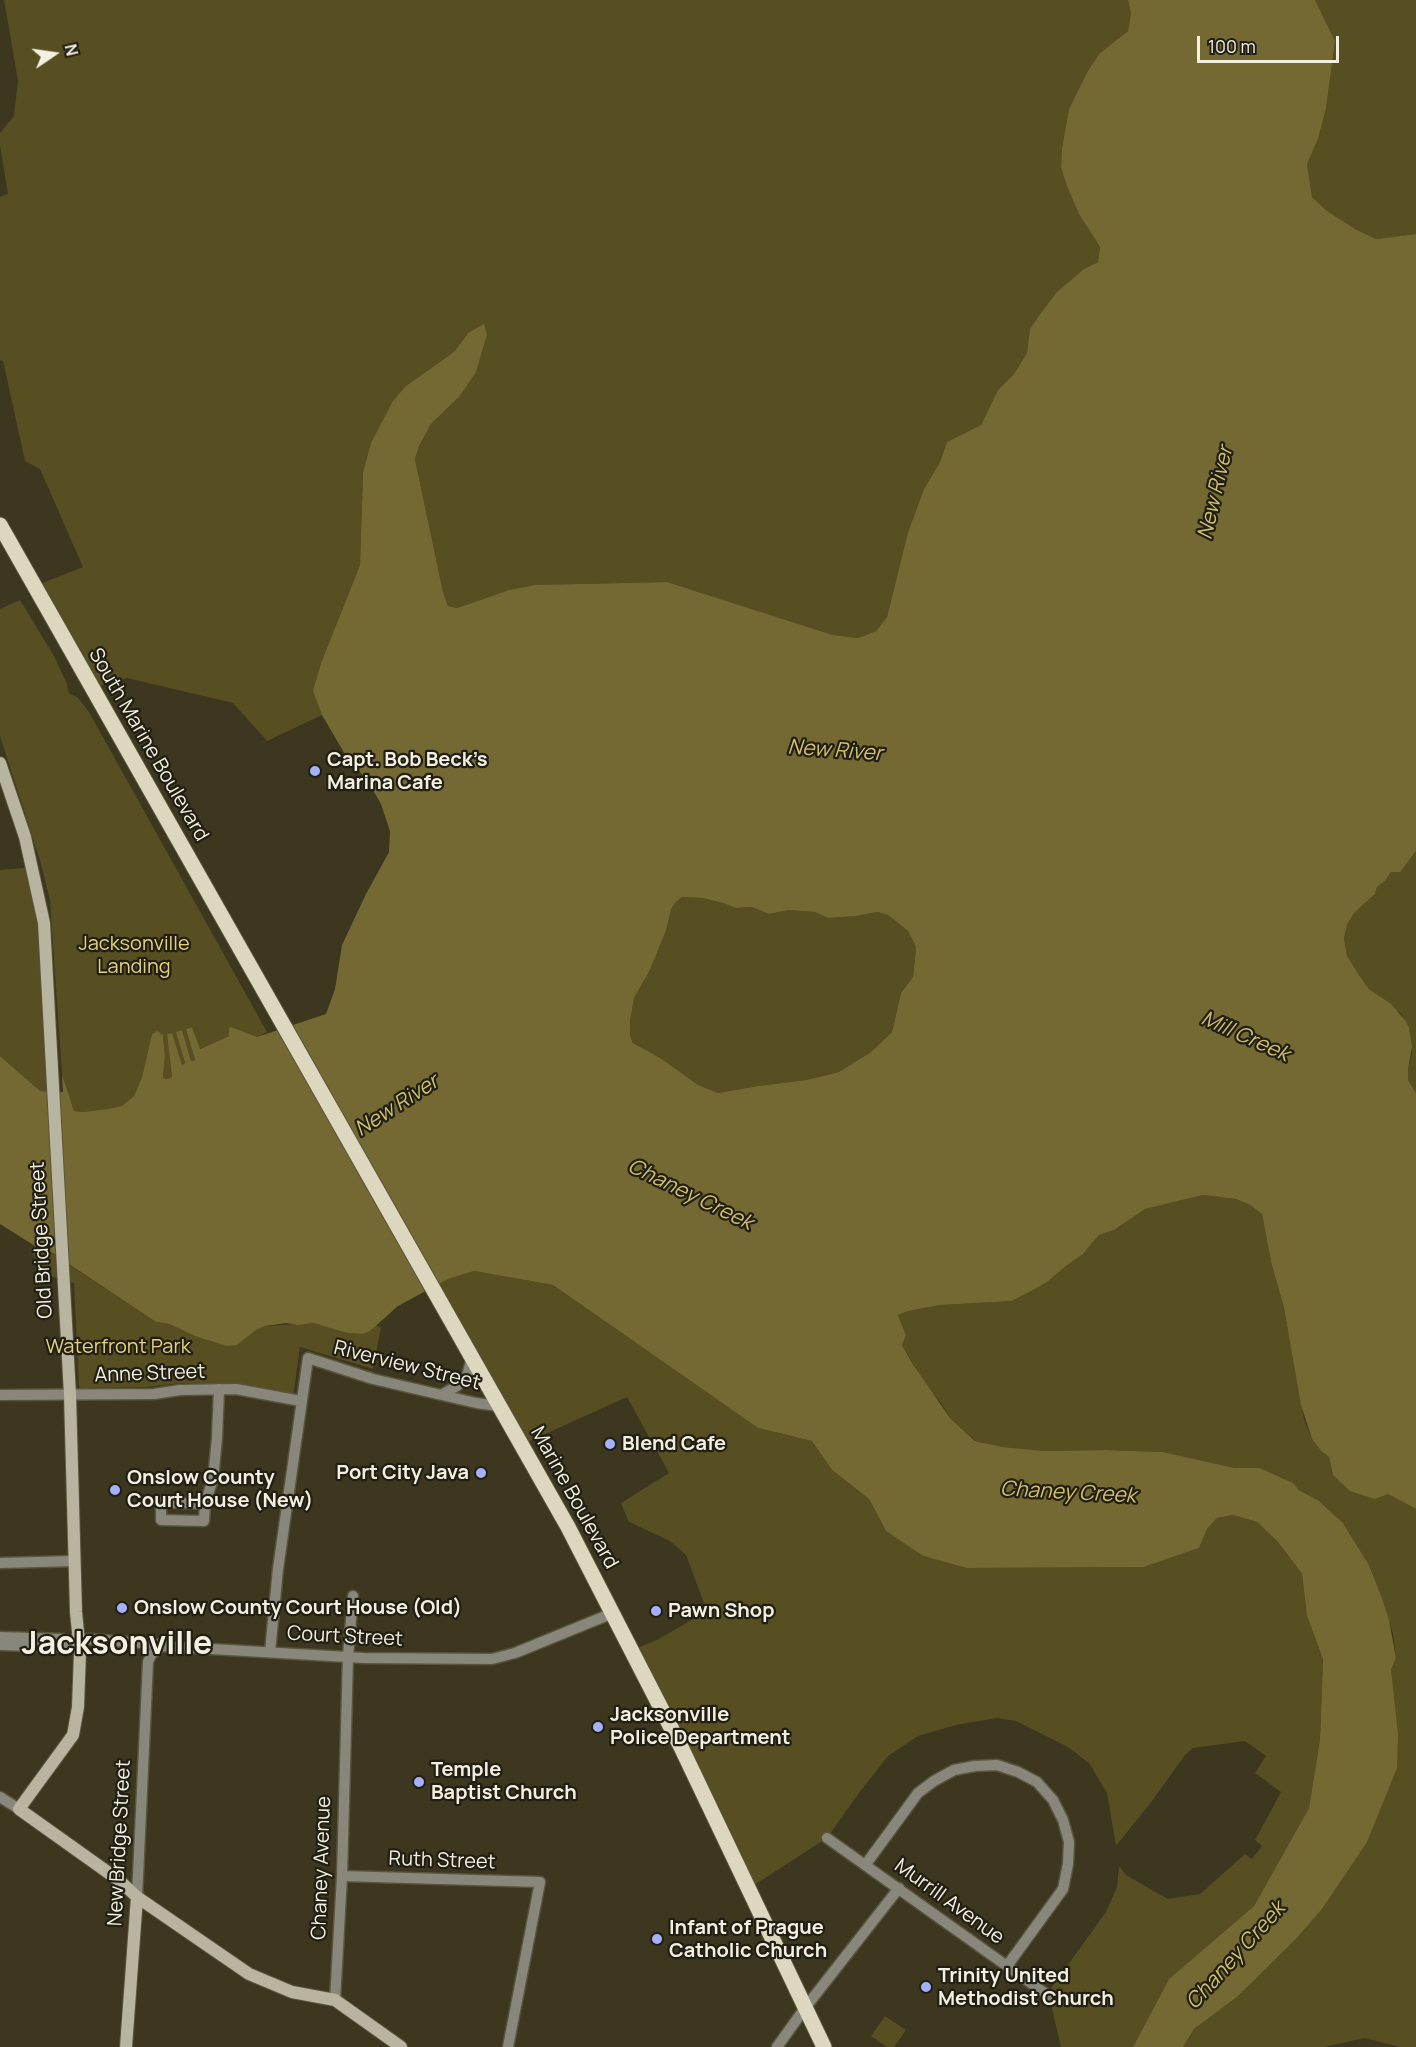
<!DOCTYPE html>
<meta charset="utf-8">
<style>
body{margin:0}
#map{position:relative;width:1416px;height:2047px;overflow:hidden;background:#3c371e;font-family:Manrope,sans-serif}
canvas{display:block}
.north{position:absolute;left:24px;top:24px;width:60px;height:60px;-webkit-text-stroke:4px #211e13;paint-order:stroke;rotate:77deg;font-size:16px;font-weight:700;line-height:24px;text-align:center;color:#f3f0e1}
.north::after{content:'';display:block;margin:auto;width:21px;height:27px;background:#f3f0e1;clip-path:polygon(50% 0,100% 100%,50% 72%,0 100%)}
.scale{position:absolute;left:1197px;top:36px;width:142px;height:27px;box-sizing:border-box;border:3px solid #f3f0e1;border-top:0;padding-left:8px;font-size:18px;line-height:21px;white-space:nowrap;color:#f3f0e1;-webkit-text-stroke:4px #211e13;paint-order:stroke}
</style>
<div id="map">
<canvas width="1416" height="2047"></canvas>
<div class="north">N</div>
<div class="scale">100 m</div>
</div>
<script>
const c = document.querySelector('canvas').getContext('2d');
c.lineJoin = 'round';
function fill(path, color) { c.fillStyle = color; c.fill(path, 'evenodd'); }
const shape = rows => new Path2D(rows.map(r => 'M' + r).join(''));
function trace(path, color, width, dash) { c.strokeStyle = color; c.lineWidth = width; c.lineCap = dash ? 'butt' : 'round'; c.setLineDash(dash || []); c.stroke(path); }
function write(font, color, halo, rows, align = 'center') {
  c.font = font + ' Manrope,sans-serif'; c.lineWidth = 4.5; c.setLineDash([]); c.textBaseline = 'middle'; c.strokeStyle = halo; c.fillStyle = color; for (const [text, x, y, turn = 0] of rows) {
    c.save(); c.translate(x, y); c.rotate((+turn || 0) * Math.PI / 180); c.textAlign = isNaN(turn) ? turn : align; if (halo) c.strokeText(text, 0, 0); c.fillText(text, 0, 0); c.restore();
  }
}
fill(shape([
 [4,0,1128,0,1131,13,1128,31,1100,53,1069,109,1062,148,1061,167,1079,214,1100,247,1098,262,1084,269,1030,329,1027,353,1014,374,998,390,981,425,947,442,940,462,924,489,908,532,887,617,876,631,858,638,833,635,667,582,535,585,509,590,457,608,448,606,443,592,415,459,419,446,431,424,459,397,486,334,484,325,468,333,455,351,406,386,371,443,363,472,360,565,321,663,314,690,322,715,267,741,233,703,127,678,92,688,35,586,83,567,40,469,25,461,3,361,0,360,0,197,8,194,0,145,0,133,14,116,18,81],
 [1315,0,1416,0,1416,234,1376,239,1355,229,1327,211,1312,197,1307,164,1318,139,1326,109,1335,41],
 [20,600,54,656,67,684,69,693,78,698,89,712,267,1032,257,1037,229,1036,199,1049,192,1027,186,1029,195,1060,191,1061,182,1030,177,1032,185,1064,181,1065,172,1033,167,1034,172,1077,169,1079,163,1078,165,1056,163,1035,157,1031,152,1034,142,1077,134,1096,122,1106,107,1109,83,1112,74,1111,62,1074,50,900,41,864,0,736,0,609],
 [1416,851,1416,1093,1408,1080,1408,1069,1412,1053,1409,1027,1401,1014,1369,989,1359,975,1347,956,1344,938,1347,925,1354,913,1375,894,1377,887,1386,880,1391,872,1400,871],
 [33,867,54,1092,40,1091,0,1056,0,870],
 [682,897,702,898,723,903,736,908,752,907,769,914,789,910,815,912,828,918,856,916,878,912,888,915,908,931,916,947,913,977,901,993,892,1032,871,1052,839,1072,806,1080,758,1086,718,1093,698,1085,662,1059,633,1043,630,1036,630,1022,634,998,649,972,666,931,671,909,676,902],
 [1203,1195,1236,1199,1250,1205,1262,1214,1271,1262,1284,1308,1304,1419,1312,1439,1321,1451,1329,1457,1333,1475,1388,1494,1416,1509,1416,2047,1399,2047,1365,2038,1324,2047,1183,2047,1194,2029,1237,1997,1296,1939,1322,1909,1337,1886,1391,1688,1391,1670,1396,1658,1393,1634,1382,1598,1369,1565,1343,1523,1319,1501,1299,1490,1293,1483,1260,1468,1235,1468,1163,1452,1105,1450,1045,1451,1003,1447,976,1441,950,1418,941,1403,923,1381,902,1345,906,1335,898,1315,908,1311,941,1305,1012,1301,1046,1283,1066,1266,1083,1254,1099,1235,1114,1230,1145,1209],
 [35,1246,50,1252,156,1322,169,1324,195,1336,237,1345,256,1330,265,1326,313,1323,347,1333,362,1334,370,1331,375,1325,381,1327,373,1369,300,1347,294,1390,293,1393,289,1394,243,1385,181,1383,145,1387,81,1388,79,1386,74,1283,44,1274,30,1249],
 [474,1271,553,1285,758,1428,812,1441,832,1470,869,1499,886,1531,923,1556,968,1568,1144,1567,1199,1548,1207,1529,1217,1518,1233,1515,1257,1522,1278,1542,1302,1574,1307,1616,1323,1659,1320,1739,1309,1808,1254,1906,1169,1979,1133,2047,1061,2047,1049,1996,1047,1994,1106,1912,1117,1887,1119,1866,1126,1875,1168,1899,1200,1894,1245,1854,1252,1859,1262,1846,1255,1840,1281,1792,1255,1773,1266,1756,1245,1741,1193,1748,1185,1755,1152,1801,1116,1846,1107,1793,1089,1763,1068,1747,1016,1721,997,1718,956,1725,918,1736,888,1756,859,1793,827,1838,748,1889,632,1650,657,1640,707,1611,686,1555,670,1541,629,1522,621,1503,669,1473,627,1397,521,1445,432,1287,448,1279],
 [885,2016,906,2030,894,2047,887,2047,871,2036]
]), '#574e22');
fill(shape([
 [1128,0,1315,0,1335,41,1326,109,1318,139,1307,164,1312,197,1327,211,1355,229,1376,239,1416,234,1416,851,1400,872,1391,872,1386,880,1377,887,1375,894,1354,913,1347,925,1344,938,1347,956,1359,975,1369,989,1391,1004,1405,1020,1409,1027,1412,1047,1408,1069,1408,1080,1416,1093,1416,1509,1388,1494,1375,1499,1350,1491,1333,1475,1329,1457,1321,1451,1312,1439,1301,1405,1284,1308,1271,1262,1262,1214,1250,1205,1236,1199,1203,1195,1145,1209,1114,1230,1099,1235,1083,1254,1066,1266,1046,1283,1012,1301,941,1305,908,1311,898,1315,906,1335,902,1345,912,1363,950,1418,975,1441,1003,1447,1045,1451,1105,1450,1163,1452,1235,1468,1260,1468,1293,1483,1299,1490,1319,1501,1343,1523,1369,1565,1382,1598,1389,1620,1396,1658,1391,1670,1398,1734,1397,1768,1367,1842,1322,1909,1296,1939,1237,1997,1194,2029,1183,2047,1133,2047,1169,1979,1254,1906,1309,1808,1320,1739,1323,1659,1307,1616,1302,1574,1278,1542,1257,1522,1233,1515,1217,1518,1207,1529,1199,1548,1144,1567,967,1568,923,1556,886,1531,869,1499,832,1470,812,1441,758,1428,553,1285,474,1271,448,1279,398,1306,370,1331,363,1334,347,1333,313,1323,298,1325,286,1323,265,1326,256,1330,237,1345,227,1346,195,1336,169,1324,156,1322,51,1252,35,1246,0,1224,0,1056,40,1091,63,1092,62,1074,74,1111,83,1112,107,1109,122,1106,134,1096,142,1077,152,1034,157,1031,163,1035,165,1056,163,1078,169,1079,172,1077,167,1034,172,1033,182,1065,185,1063,176,1032,182,1030,191,1061,195,1060,186,1029,192,1027,200,1049,229,1036,229,1028,231,1027,257,1037,326,1014,335,989,342,945,366,894,389,852,390,831,381,804,367,780,346,756,322,715,313,691,321,663,360,565,363,472,371,443,393,401,406,386,455,351,468,333,484,324,487,334,476,372,459,397,431,424,419,446,415,459,443,592,448,606,457,608,509,590,535,585,667,582,833,635,858,638,876,631,887,617,908,532,924,489,940,462,947,442,981,425,998,390,1014,374,1027,353,1030,329,1041,313,1057,292,1084,269,1098,262,1100,247,1079,214,1067,186,1061,167,1062,148,1069,109,1088,71,1100,53,1128,31,1131,13],
 [682,897,702,898,723,903,736,908,752,907,769,914,789,910,815,912,828,918,856,916,878,912,888,915,908,931,916,947,913,977,901,993,892,1032,871,1052,839,1072,806,1080,758,1086,718,1093,698,1085,662,1059,633,1043,630,1036,630,1022,634,998,649,972,666,931,671,909,676,902]
]), '#746933');
const minor = shape([
 [443,1394,457,1386,467,1376,472,1357],
 [0,1395,154,1394,180,1390,236,1389,301,1401],
 [205,1504,204,1521,161,1520,161,1502,205,1504,213,1479,217,1438,219,1389],
 [0,1563,75,1561],
 [0,1637,63,1639,68,1643],
 [0,1645,61,1647,68,1643,89,1639,156,1644,161,1646,364,1658,492,1659,515,1653,613,1613],
 [270,1652,278,1569,308,1358,373,1379,476,1403,499,1406],
 [0,1797,19,1809],
 [827,1838,1049,1996],
 [866,1864,918,1793,934,1781,954,1770,975,1766,997,1765,1018,1772,1037,1782,1053,1800,1063,1820,1069,1842,1068,1864,1063,1889,1007,1966],
 [342,1876,540,1882,508,2047],
 [137,1897,148,1662,151,1655,161,1646],
 [335,2000,342,1876,348,1656,353,1596],
 [777,2047,805,2008,899,1888]
]);
const secondary = shape([
 [0,763,25,837,44,923,70,1395,76,1612,80,1652,78,1707,73,1735,19,1809,120,1881,137,1897,249,1974,292,1992,335,2000,401,2047],
 [126,2047,137,1897]
]);
const primary = shape([
 [0,525,568,1527,681,1747,824,2047]
]);
trace(minor, '#59553d', 13);
trace(secondary, '#59553d', 14);
trace(primary, '#59553d', 17);
trace(minor, '#89877b', 10);
trace(secondary, '#b8b4a0', 12);
trace(primary, '#dcd7be', 15);
for (const [x, y, r, color] of [
 [315,771,6,"#a6b1fc"],
 [610,1444,6,"#a6b1fc"],
 [481,1473,6,"#a6b1fc"],
 [115,1490,6,"#a6b1fc"],
 [122,1608,6,"#a6b1fc"],
 [656,1611,6,"#a6b1fc"],
 [598,1727,6,"#a6b1fc"],
 [419,1782,6,"#a6b1fc"],
 [657,1939,6,"#a6b1fc"],
 [926,1987,6,"#a6b1fc"]
]) { const dot = new Path2D(); dot.arc(x, y, r, 0, 2 * Math.PI); c.fillStyle = color; c.fill(dot); trace(dot, '#211e13', 2); }
write('20px', '#f3f0e1', '#211e13', [
 ["South Marine Boulevard",148,745,60],
 ["Old Bridge Street",42,1240,-93],
 ["Riverview Street",407,1366,14],
 ["Anne Street",150,1374,-2],
 ["Marine Boulevard",574,1498,61],
 ["Court Street",345,1637,3],
 ["New Bridge Street",120,1843,-87],
 ["Ruth Street",442,1861,2],
 ["Chaney Avenue",322,1868,-88],
 ["Murrill Avenue",949,1902,36]
]);
write('bold 20px', '#f3f0e1', '#211e13', [
 ["Capt. Bob Beck’s",327,760],
 ["Marina Cafe",327,783],
 ["Blend Cafe",622,1444],
 ["Port City Java",469,1473,"right"],
 ["Onslow County",127,1478],
 ["Court House (New)",127,1501],
 ["Onslow County Court House (Old)",134,1608],
 ["Pawn Shop",668,1611],
 ["Jacksonville",610,1715],
 ["Police Department",610,1738],
 ["Temple",431,1770],
 ["Baptist Church",431,1793],
 ["Infant of Prague",669,1928],
 ["Catholic Church",669,1951],
 ["Trinity United",938,1976],
 ["Methodist Church",938,1999]
], 'left');
write('20px', '#e3d17f', '#211e13', [
 ["Jacksonville",134,944],
 ["Landing",134,967],
 ["Waterfront Park",118,1347]
]);
write('italic 21px', '#d1bf6c', '#211e13', [
 ["New River",1216,493,-77],
 ["New River",835,751,4],
 ["Mill Creek",1245,1037,24],
 ["New River",397,1106,-33],
 ["Chaney Creek",690,1195,26],
 ["Chaney Creek",1068,1493,3],
 ["Chaney Creek",1236,1956,-48]
]);
write('bold 32px', '#f3f0e1', '#211e13', [
 ["Jacksonville",117,1645]
]);
</script>
